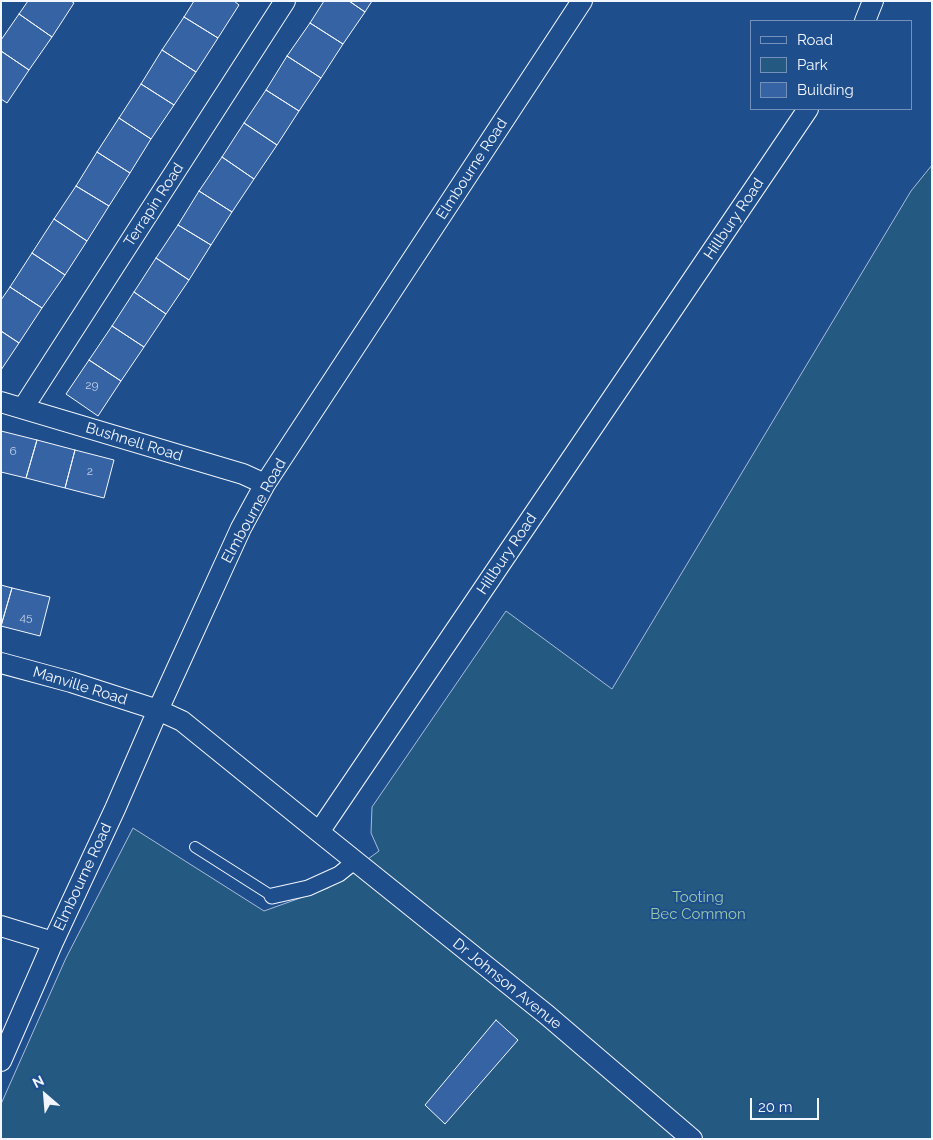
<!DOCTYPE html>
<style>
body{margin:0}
#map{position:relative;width:933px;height:1140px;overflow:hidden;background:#1f4e8c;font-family:Raleway,sans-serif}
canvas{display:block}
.frame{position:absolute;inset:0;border:2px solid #f2f6ff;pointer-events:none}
.legend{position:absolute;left:750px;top:20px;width:162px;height:90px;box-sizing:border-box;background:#1f4e8c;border:1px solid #7391ba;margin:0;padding:6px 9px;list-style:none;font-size:15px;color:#f2f6ff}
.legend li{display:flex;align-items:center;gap:10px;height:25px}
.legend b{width:25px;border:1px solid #7391ba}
.north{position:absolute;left:20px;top:1070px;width:50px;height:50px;-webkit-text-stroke:4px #1f4e8c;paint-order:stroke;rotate:333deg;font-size:14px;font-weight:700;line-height:20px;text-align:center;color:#f2f6ff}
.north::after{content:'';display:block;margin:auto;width:18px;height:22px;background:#f2f6ff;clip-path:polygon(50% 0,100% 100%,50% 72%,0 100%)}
.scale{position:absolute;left:750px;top:1098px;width:69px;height:22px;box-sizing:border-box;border:2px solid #f2f6ff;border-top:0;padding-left:6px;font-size:15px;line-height:18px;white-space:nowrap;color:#f2f6ff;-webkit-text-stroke:4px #1f4e8c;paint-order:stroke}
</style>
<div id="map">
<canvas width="933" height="1140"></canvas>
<div class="frame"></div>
<ul class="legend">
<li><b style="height:6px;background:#1f4e8c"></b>Road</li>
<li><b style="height:14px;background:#245a82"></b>Park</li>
<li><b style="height:14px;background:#3563a3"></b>Building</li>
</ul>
<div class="north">N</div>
<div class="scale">20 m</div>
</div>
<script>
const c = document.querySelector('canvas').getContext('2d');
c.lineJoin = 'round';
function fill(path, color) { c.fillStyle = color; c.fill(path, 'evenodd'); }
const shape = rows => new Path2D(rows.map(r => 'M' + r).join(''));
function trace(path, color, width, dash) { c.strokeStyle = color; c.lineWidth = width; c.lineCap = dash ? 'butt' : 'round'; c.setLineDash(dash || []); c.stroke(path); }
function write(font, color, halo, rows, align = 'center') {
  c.font = font + ' Raleway,sans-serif'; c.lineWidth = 4; c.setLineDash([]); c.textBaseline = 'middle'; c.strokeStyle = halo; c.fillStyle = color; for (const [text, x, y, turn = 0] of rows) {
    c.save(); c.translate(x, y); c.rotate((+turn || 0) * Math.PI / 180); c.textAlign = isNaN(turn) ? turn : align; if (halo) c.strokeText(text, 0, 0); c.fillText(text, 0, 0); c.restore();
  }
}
const green = shape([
 [932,165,932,1139,1,1139,1,1104,66,958,133,828,264,911,328,888,379,851,371,833,372,807,506,611,612,689,911,191,932,165]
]);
fill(green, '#245a82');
trace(green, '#a8bbd7', 1);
const building = shape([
 [28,1,71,1,74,3,52,37,19,14,28,1],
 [194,1,234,1,239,5,218,38,184,17,194,1],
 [324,1,349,1,365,12,343,44,310,23,324,1],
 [349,1,372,1,365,12,349,1],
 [19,14,52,37,29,70,1,51,1,40,19,14],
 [184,17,218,38,196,72,162,50,184,17],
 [310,23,343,44,321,78,287,56,310,23],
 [162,50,196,72,174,105,141,84,162,50],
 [1,51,29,70,7,103,1,99,1,51],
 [287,56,321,78,299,111,266,90,287,56],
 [141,84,174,105,151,139,119,118,141,84],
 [266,90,299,111,277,145,244,123,266,90],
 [119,118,151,139,130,173,97,152,119,118],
 [244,123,277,145,254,179,222,157,244,123],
 [97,152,130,173,109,206,76,186,97,152],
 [222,157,254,179,232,212,199,191,222,157],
 [76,186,109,206,87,241,54,219,76,186],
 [199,191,232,212,211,245,178,225,199,191],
 [54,219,87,241,65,275,32,253,54,219],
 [178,225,211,245,189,280,156,258,178,225],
 [32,253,65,275,42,308,10,287,32,253],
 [156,258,189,280,166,314,134,292,156,258],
 [10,287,42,308,19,343,1,331,1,300,10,287],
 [134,292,166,314,144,347,112,326,134,292],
 [112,326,144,347,121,381,89,360,112,326],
 [1,331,19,343,1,370,1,331],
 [89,360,121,381,98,416,66,394,89,360],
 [1,431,37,440,26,478,1,472,1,431],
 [37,440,75,450,65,488,26,478,37,440],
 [75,450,114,460,104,498,65,488,75,450],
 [1,585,12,588,1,626,1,585],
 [12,588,50,597,40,636,1,626,12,588],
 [496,1020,518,1040,445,1124,425,1105,496,1020]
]);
fill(building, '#3563a3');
trace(building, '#f2f6ff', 1);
const service = shape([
 [195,847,272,896]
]);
const pedestrian = shape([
 [272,896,308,888,339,874,354,862]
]);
const minor = shape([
 [865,21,873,1],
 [1,402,243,474,265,484],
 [23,408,285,1],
 [1,663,71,682,158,710,182,721,319,832,808,109],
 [319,832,547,1015,692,1139],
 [1,926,53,942],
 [1,1061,53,942,115,809,158,710,241,528,265,484,582,1]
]);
trace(service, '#f2f6ff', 12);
trace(pedestrian, '#f2f6ff', 17);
trace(minor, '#f2f6ff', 22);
trace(service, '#1f4e8c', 10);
trace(pedestrian, '#1f4e8c', 15);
trace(minor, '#1f4e8c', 20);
write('12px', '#c3d1e8', null, [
 ["29",92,385],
 ["6",13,451],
 ["2",90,471],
 ["45",26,617]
]);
write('15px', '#f2f6ff', '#1f4e8c', [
 ["Elmbourne Road",472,169,-57],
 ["Terrapin Road",154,205,-57],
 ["Hillbury Road",734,219,-56],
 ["Bushnell Road",134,442,17],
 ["Elmbourne Road",254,511,-61],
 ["Hillbury Road",507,554,-56],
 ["Manville Road",80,686,17],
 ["Elmbourne Road",83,877,-65],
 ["Dr Johnson Avenue",507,984,39]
]);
write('15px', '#97c8a6', '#1f4e8c', [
 ["Tooting",698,897],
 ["Bec Common",698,914]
]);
</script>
